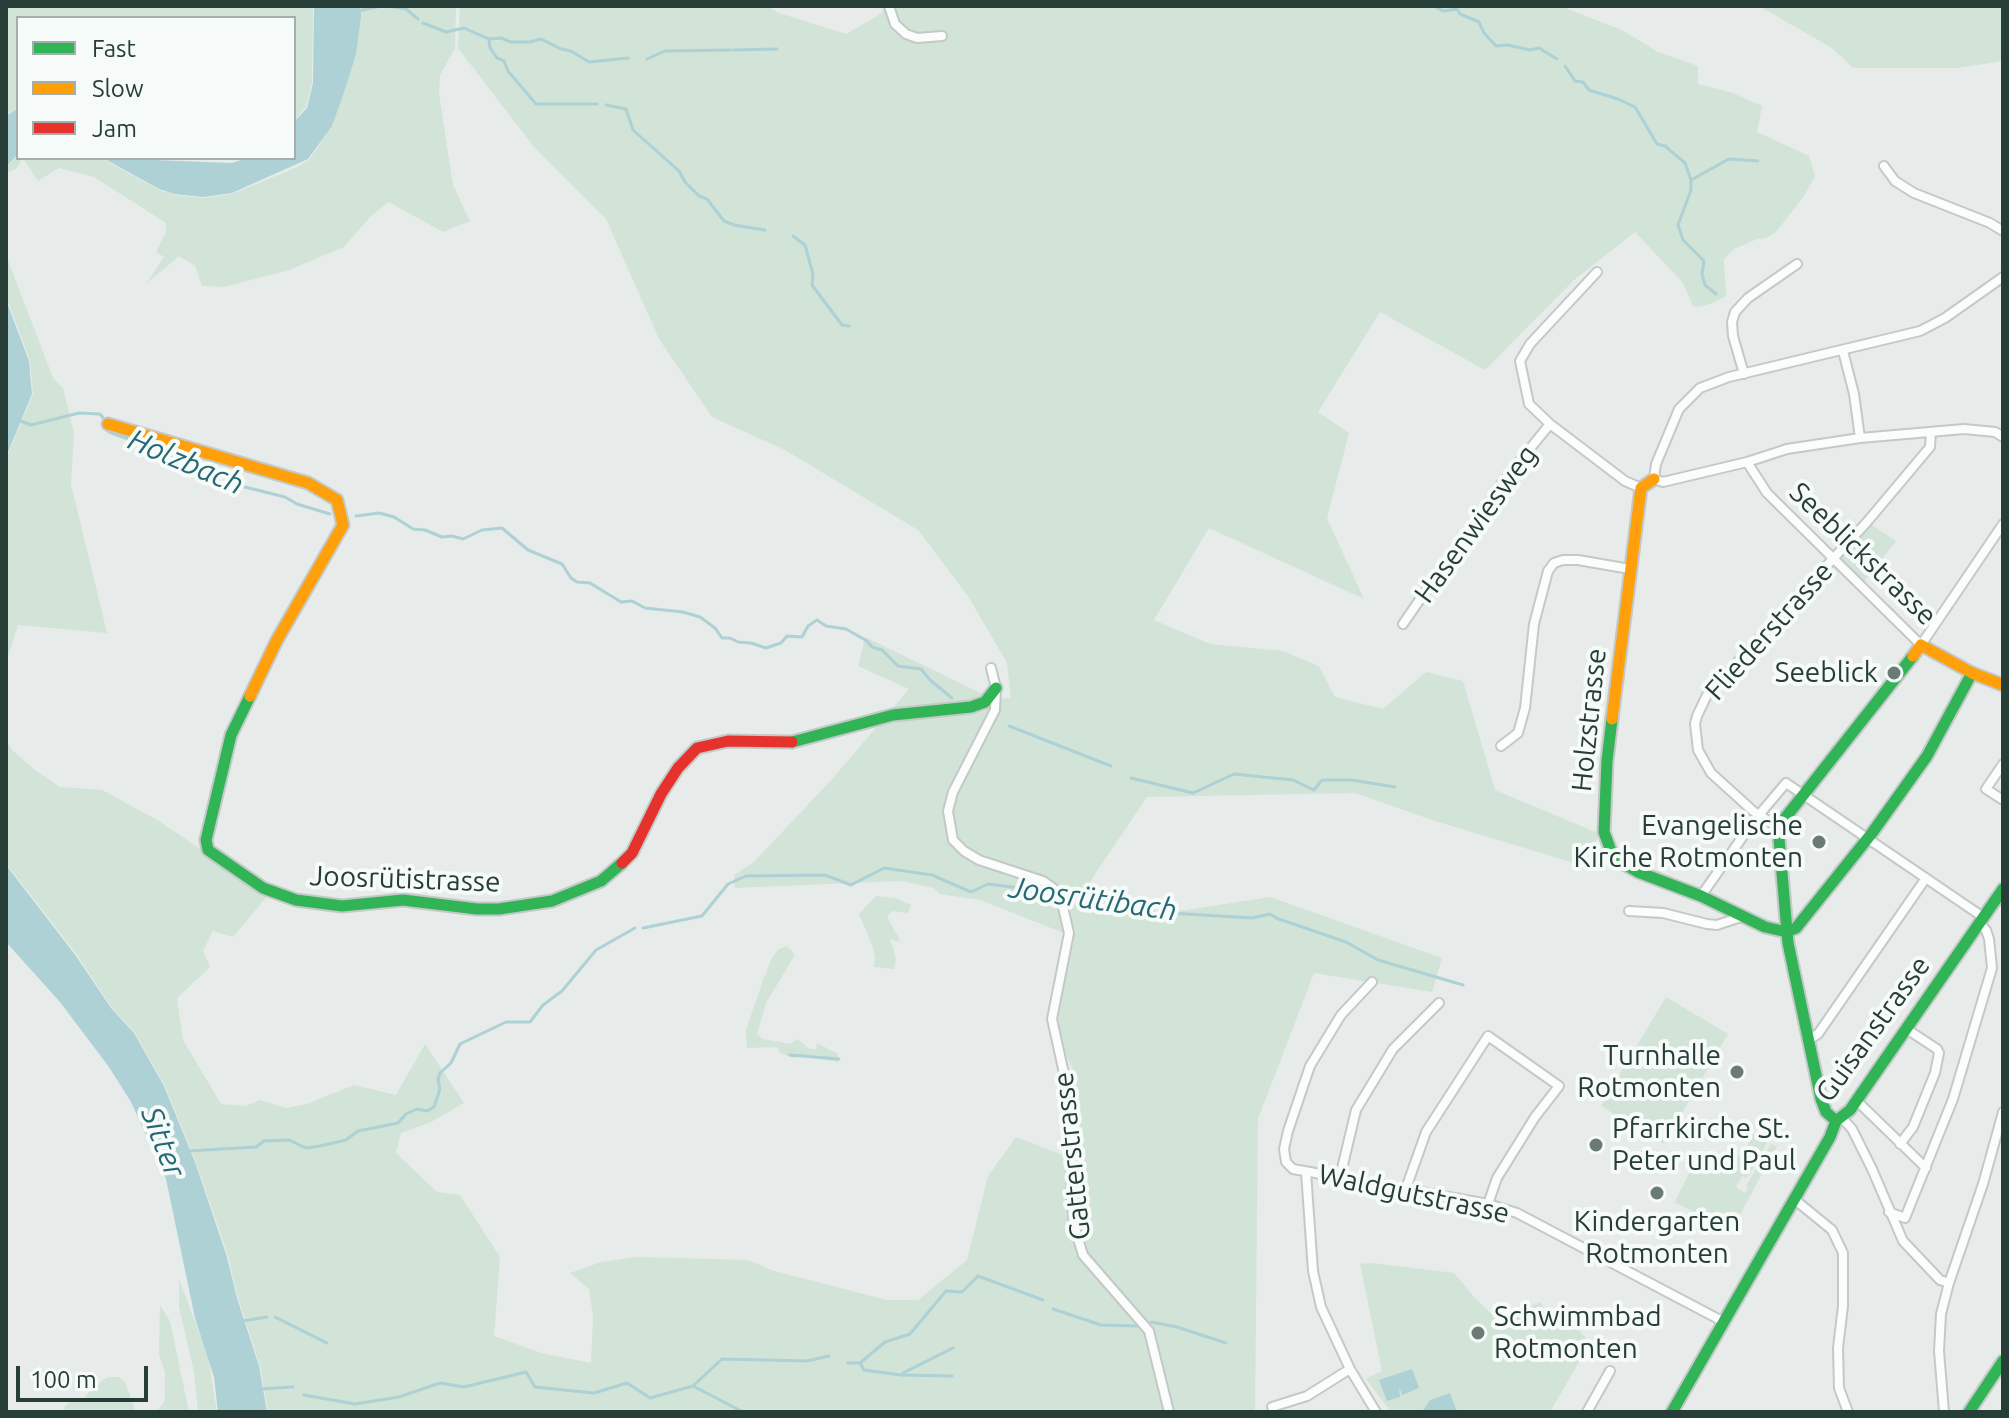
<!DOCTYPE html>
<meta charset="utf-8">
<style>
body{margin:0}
#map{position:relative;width:2009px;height:1418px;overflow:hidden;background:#e7ecea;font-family:Ubuntu,sans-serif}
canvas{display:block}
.frame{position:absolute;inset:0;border:8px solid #263e37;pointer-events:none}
.legend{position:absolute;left:16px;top:16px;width:280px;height:144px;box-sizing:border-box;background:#f6faf8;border:2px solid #a3afab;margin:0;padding:10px 14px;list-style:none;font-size:24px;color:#263e37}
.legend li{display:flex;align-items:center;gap:16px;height:40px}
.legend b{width:40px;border:2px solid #a3afab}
.scale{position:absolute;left:16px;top:1366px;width:132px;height:36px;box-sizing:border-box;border:4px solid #263e37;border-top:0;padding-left:10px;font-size:24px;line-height:28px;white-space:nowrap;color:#263e37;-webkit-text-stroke:6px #f6faf8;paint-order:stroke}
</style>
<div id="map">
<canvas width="2009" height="1418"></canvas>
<div class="frame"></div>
<ul class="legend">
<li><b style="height:10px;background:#30b455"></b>Fast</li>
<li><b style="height:10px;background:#ff9f0a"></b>Slow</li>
<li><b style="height:10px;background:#e5322d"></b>Jam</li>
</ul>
<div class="scale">100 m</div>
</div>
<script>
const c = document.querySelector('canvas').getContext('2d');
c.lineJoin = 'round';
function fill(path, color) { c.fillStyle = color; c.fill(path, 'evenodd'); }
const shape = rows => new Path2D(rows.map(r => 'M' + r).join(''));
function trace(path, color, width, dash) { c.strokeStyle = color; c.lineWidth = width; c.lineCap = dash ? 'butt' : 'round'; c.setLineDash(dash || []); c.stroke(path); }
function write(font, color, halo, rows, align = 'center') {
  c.font = font + ' Ubuntu,sans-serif'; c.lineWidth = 8; c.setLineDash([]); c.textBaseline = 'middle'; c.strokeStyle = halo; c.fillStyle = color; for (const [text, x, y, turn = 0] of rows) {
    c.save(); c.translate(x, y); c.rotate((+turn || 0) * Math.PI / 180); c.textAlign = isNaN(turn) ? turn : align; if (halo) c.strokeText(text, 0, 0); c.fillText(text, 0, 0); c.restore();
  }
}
fill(shape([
 [6,6,313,6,312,83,306,107,294,121,294,18,18,18,18,107,6,115],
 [361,6,456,6,455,48,440,75,439,94,453,185,470,221,443,232,389,202,371,216,344,247,289,270,224,287,202,286,195,266,179,256,146,284,164,257,156,252,166,232,166,223,94,177,59,168,38,181,23,158,16,169,6,173,6,168,18,155,18,158,101,158,159,190,174,195,203,198,232,194,295,168,309,160,332,126,356,55],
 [460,6,766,6,779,13,846,34,882,13,883,6,1560,6,1622,30,1658,52,1698,66,1698,84,1733,93,1762,106,1757,132,1809,156,1815,176,1804,196,1776,232,1766,238,1757,239,1734,249,1724,259,1726,296,1710,304,1699,307,1693,306,1683,283,1635,232,1574,280,1485,370,1380,312,1318,412,1349,433,1327,518,1364,599,1209,528,1154,620,1210,644,1283,651,1319,666,1335,697,1383,709,1426,672,1463,681,1495,790,1600,834,1581,865,1435,821,1355,793,1147,797,1095,874,1090,883,1093,889,1148,913,1186,910,1270,897,1442,958,1432,992,1314,973,1258,1119,1255,1412,1174,1412,1151,1330,1114,1283,1084,1253,1076,1223,1074,1155,1078,1130,1072,1067,1065,1053,1058,1026,1059,997,1073,945,1075,929,1064,933,980,900,939,894,934,888,901,881,735,888,734,875,754,862,833,778,909,689,858,666,865,637,993,699,1011,698,1007,663,968,596,918,530,785,450,712,417,659,339,606,219,534,147,458,48],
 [1759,6,2003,6,2003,61,1957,68,1853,68,1832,48],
 [6,255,53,378,63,388,74,433,71,484,107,633,18,625,6,662,6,459,33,394,30,361,6,296],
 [1867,522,1896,541,1861,585,1833,558],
 [6,739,12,750,35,770,60,787,102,790,159,821,268,895,233,937,213,931,203,951,210,967,177,998,183,1040,221,1104,246,1106,260,1100,287,1108,307,1104,354,1085,396,1095,425,1044,464,1103,431,1122,401,1133,396,1153,437,1192,460,1195,500,1257,494,1336,541,1353,591,1363,593,1317,589,1289,570,1273,601,1262,638,1257,748,1260,774,1271,887,1300,918,1300,967,1260,988,1176,1016,1137,1063,1155,1071,1155,1068,1196,1079,1257,1147,1333,1166,1412,268,1412,260,1366,238,1298,227,1253,196,1162,165,1086,135,1033,112,1008,77,955,6,863],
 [876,896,895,898,911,905,908,913,892,911,887,917,901,942,890,939,896,958,894,969,874,967,875,958,872,945,859,914],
 [787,946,795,955,766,1003,757,1034,763,1039,790,1044,798,1039,809,1049,816,1049,817,1043,838,1054,838,1062,801,1055,793,1058,780,1053,777,1047,747,1048,746,1030,765,975,772,958,779,949],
 [1666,997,1728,1034,1664,1144,1601,1106],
 [1747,1131,1767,1143,1747,1178,1742,1176,1736,1187,1745,1193,1748,1188,1746,1186,1771,1144,1777,1146,1731,1231,1675,1202,1694,1163,1699,1165,1704,1157,1708,1159,1712,1152,1722,1158,1728,1149,1741,1158,1752,1137,1745,1133],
 [1372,1263,1454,1273,1474,1297,1500,1322,1540,1302,1555,1323,1565,1314,1590,1343,1550,1412,1391,1412,1366,1379,1382,1371,1360,1264],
 [179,1279,208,1356,217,1412,198,1412,194,1372,179,1307],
 [160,1305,170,1321,189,1412,157,1412,164,1402,165,1393,165,1372,159,1355],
 [108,1377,119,1377,125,1382,136,1412,63,1412,65,1406,73,1399,84,1399,89,1392,95,1391,101,1381]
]), '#d2e3d7');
fill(shape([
 [314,6,360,6,361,15,356,55,343,95,332,126,308,159,232,193,203,197,174,194,159,189,103,158,232,163,247,158,294,158,294,122,307,108,313,83],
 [18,108,18,154,6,167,6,116],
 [6,300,29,361,32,394,6,457],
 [6,865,76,956,111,1008,134,1033,164,1086,195,1162,226,1254,237,1298,259,1366,267,1412,218,1412,214,1377,195,1318,166,1179,131,1102,109,1067,60,1002,6,942],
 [1412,1369,1419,1388,1402,1395,1399,1386,1400,1397,1387,1401,1379,1380],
 [1450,1393,1457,1412,1422,1412,1430,1400]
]), '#add1d5');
trace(shape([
 [389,6,406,9,418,19],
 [1434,6,1443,11,1457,9,1460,14,1479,22,1484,33,1496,46,1508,45,1530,50,1539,48,1557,59],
 [358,11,381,6],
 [423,23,446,32,464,28,489,39,501,38,511,42,530,42,541,39,561,49,571,51,589,62,628,58],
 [489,40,490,48,497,58,504,61,508,71,536,104,597,104],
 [733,50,777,49],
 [647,59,665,51,730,50],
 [1565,66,1575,81,1583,82,1589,90,1618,99,1635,107,1657,144,1665,146,1685,163,1691,180,1691,190,1678,225,1683,240,1704,261,1702,274,1705,285,1716,294],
 [606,105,626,109,633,130,679,171,685,182,699,196,707,199,724,221,734,225,765,230],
 [1691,180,1729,159,1758,161],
 [793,236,805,245,813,274,812,285,842,325,849,326],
 [18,420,31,425,79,413,100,414,104,419,104,427,109,432,128,439,138,438],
 [157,444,165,448,176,461,192,469,202,467,209,475,223,473,233,484,285,497,297,504,330,514],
 [356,516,379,513,394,517,413,529,425,530,442,537,452,536,463,539,482,530,502,528,528,550,562,564,571,578,577,582,590,583,621,602,632,601,645,608,683,612,700,617,715,628,722,638,730,638,738,642,751,643,766,648,781,643,787,636,802,637,808,626,817,620,826,626,846,629,867,641,872,647,882,650,898,666,921,669,930,680,952,698],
 [1009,726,1111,766],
 [1131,778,1193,793,1234,774,1293,780,1314,790,1322,780,1352,780,1395,787],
 [1060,893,1102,897,1136,911,1252,918,1270,914,1276,918,1346,942,1378,960,1463,985],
 [643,928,702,916,728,884,746,876,825,875,851,885,884,868,932,875,971,892,988,884,1052,892],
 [790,1055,839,1059],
 [188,1151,256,1147,264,1141,289,1140,306,1148,320,1146,346,1140,358,1131,398,1123,406,1114,417,1109,427,1111,434,1107,440,1089,438,1080,440,1073,451,1063,460,1044,506,1022,530,1022,543,1005,562,991,596,950,635,928],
 [1053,1309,1101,1325,1137,1326],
 [275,1317,327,1343],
 [243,1321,267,1317],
 [1151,1322,1177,1327,1226,1343],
 [848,1363,860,1363,885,1342,910,1334,946,1291,962,1292,978,1276,1043,1300],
 [860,1363,864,1370,901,1375,952,1376],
 [903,1373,953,1348],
 [693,1386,743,1412],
 [261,1389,293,1387],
 [304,1395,355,1404,399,1397,440,1383,464,1387,526,1372,535,1387,594,1393,627,1383,650,1398,693,1386,722,1359,807,1361,829,1356],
 [961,1412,964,1412]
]), '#add1d5', 3);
const street = shape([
 [889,6,895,24,906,34,917,38,942,36],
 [1884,166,1895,181,1914,193,1990,223,2003,231],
 [1597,272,1530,344,1520,361,1529,404,1550,424,1625,481,1641,488],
 [2003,277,1945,318,1920,331,1729,377,1700,388,1679,409,1656,464,1654,479,1663,482,1747,462,1787,449,1860,438,1964,429,1995,432,2003,437],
 [1843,351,1854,394,1860,438],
 [1744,374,1733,336,1732,322,1735,312,1748,298,1797,264],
 [1747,462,1767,493,1921,645,2003,524],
 [1403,624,1425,592,1462,550,1498,488,1550,424],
 [991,668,996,688,995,710,953,792,948,811,953,840,964,851,979,860,1043,881,1053,888,1062,903,1069,933,1052,1019,1067,1087,1072,1155,1071,1193,1074,1225,1083,1255,1149,1331,1169,1412],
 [1501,746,1518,733,1525,708,1534,624,1548,571,1554,563,1563,560,1578,560,1630,569],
 [2003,764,1986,789,2003,800],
 [1778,827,1753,811,1711,773,1698,750,1695,724,1697,716,1707,695,1867,522,1930,447,1931,432],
 [1701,896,1753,822,1786,783,1983,917],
 [1629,911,1663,913,1707,924,1717,925,1741,917],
 [1372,982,1341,1015,1310,1066,1288,1131,1284,1149,1286,1162,1293,1169,1488,1204,1517,1213,1724,1322],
 [1810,1039,1818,1034,1926,878],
 [1856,1100,1926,1168],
 [1842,1118,1852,1129,1872,1169,1903,1241,1940,1280,1949,1283],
 [1900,1144,1913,1127,1935,1073,1939,1053,1937,1049,1905,1028],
 [1306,1172,1313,1271,1321,1307,1350,1369,1376,1412],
 [1340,1177,1356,1110,1393,1049,1439,1003],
 [1405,1191,1426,1132,1488,1036,1559,1086,1535,1117,1497,1178,1488,1204],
 [1794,1199,1832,1230,1843,1253,1843,1306,1838,1348,1839,1388,1848,1412],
 [1889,1212,1905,1218,1953,1099,1992,968,1989,939,1986,930,1979,923],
 [1272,1407,1307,1396,1350,1369],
 [1587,1412,1610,1371],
 [1944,1412,1939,1351,1941,1314,1949,1283,1983,1184,2003,1112]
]);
const fast = shape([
 [250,696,231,735,206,840,208,850,263,888,296,900,342,906,403,900,477,909,499,909,552,901,601,881,622,863],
 [1612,719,1607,761,1604,832,1611,851,1622,863,1638,872,1701,896,1765,927,1787,932],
 [792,742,893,715,971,707,985,702,996,688],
 [1787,932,1796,928,1872,833,1927,756,1972,673],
 [1836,1121,1826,1112,1821,1099,1788,943,1778,827,1913,656],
 [1672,1412,1830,1137,1836,1121,1850,1110,2003,889],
 [1969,1412,2003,1361]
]);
const slow = shape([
 [108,424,308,483,337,500,343,525,277,640,250,696],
 [1913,656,1921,645,1972,673,2003,685],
 [1612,719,1641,488,1654,479]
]);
const jam = shape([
 [622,863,632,853,661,794,678,768,697,748,728,741,792,742]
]);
trace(street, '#c4c9c7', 12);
trace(fast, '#c3c9c7', 15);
trace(slow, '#c3c9c7', 15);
trace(jam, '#c3c9c7', 15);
trace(street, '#fbfcfc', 8);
trace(fast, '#30b455', 11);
trace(slow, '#ff9f0a', 11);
trace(jam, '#e5322d', 11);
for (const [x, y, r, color] of [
 [1894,673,8,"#6a7b76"],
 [1819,842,8,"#6a7b76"],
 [1737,1072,8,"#6a7b76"],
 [1596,1145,8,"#6a7b76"],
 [1657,1193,8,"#6a7b76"],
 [1478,1333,8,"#6a7b76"]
]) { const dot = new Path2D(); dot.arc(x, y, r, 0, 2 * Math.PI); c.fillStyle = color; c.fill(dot); trace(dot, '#f6faf8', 3); }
write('28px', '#263e37', '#f6faf8', [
 ["Hasenwiesweg",1476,524,-54],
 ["Seeblickstrasse",1863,554,44],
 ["Fliederstrasse",1769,631,-48],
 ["Holzstrasse",1589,720,-84],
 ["Joosrütistrasse",405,879,2],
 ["Guisanstrasse",1873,1029,-54],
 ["Gatterstrasse",1072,1156,-96],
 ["Waldgutstrasse",1414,1194,12]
]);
write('28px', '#263e37', '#f6faf8', [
 ["Seeblick",1878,673],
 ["Evangelische",1803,826],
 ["Kirche Rotmonten",1803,858],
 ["Turnhalle",1721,1056],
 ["Rotmonten",1721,1088],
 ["Pfarrkirche St.",1612,1129,"left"],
 ["Peter und Paul",1612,1161,"left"],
 ["Kindergarten",1657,1222,"center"],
 ["Rotmonten",1657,1254,"center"],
 ["Schwimmbad",1494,1317,"left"],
 ["Rotmonten",1494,1349,"left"]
], 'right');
write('italic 30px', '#256975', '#f6faf8', [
 ["Holzbach",186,462,23],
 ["Joosrütibach",1093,899,8],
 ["Sitter",163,1142,69]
]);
</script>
